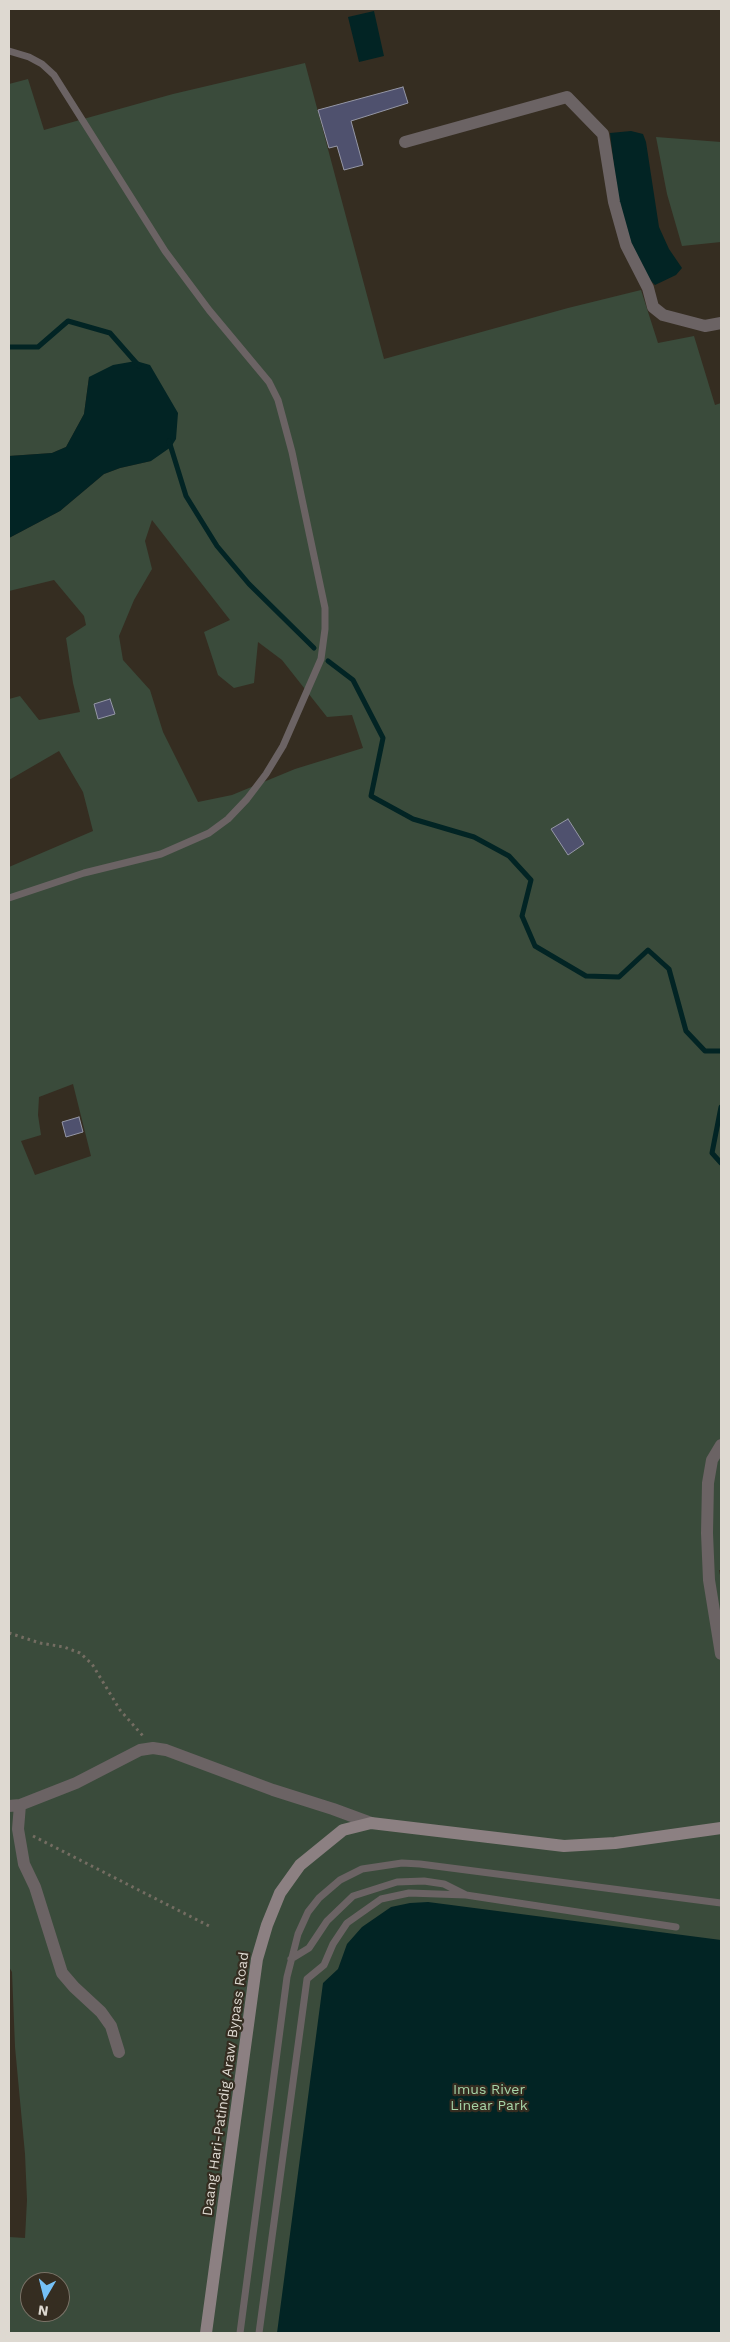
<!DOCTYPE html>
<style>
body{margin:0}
#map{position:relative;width:730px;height:2342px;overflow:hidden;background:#352d21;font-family:"Work Sans",sans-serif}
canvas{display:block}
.frame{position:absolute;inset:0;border:10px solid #ded9d1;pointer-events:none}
.north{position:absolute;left:20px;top:2272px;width:50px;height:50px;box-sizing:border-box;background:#352d21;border:1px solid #797267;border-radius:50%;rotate:188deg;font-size:14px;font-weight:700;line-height:20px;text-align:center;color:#ded9d1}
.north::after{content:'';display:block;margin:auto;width:18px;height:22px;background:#75c0f6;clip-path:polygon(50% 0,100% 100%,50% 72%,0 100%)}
</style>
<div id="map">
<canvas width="730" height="2342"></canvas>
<div class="frame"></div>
<div class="north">N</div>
</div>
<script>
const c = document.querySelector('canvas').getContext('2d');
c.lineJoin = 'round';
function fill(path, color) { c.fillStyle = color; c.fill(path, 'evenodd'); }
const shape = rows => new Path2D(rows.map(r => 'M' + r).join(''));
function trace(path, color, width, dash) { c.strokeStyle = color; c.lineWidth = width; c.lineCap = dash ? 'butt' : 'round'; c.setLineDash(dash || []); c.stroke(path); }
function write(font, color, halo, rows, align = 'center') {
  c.font = font + ' "Work Sans",sans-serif'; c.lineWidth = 4.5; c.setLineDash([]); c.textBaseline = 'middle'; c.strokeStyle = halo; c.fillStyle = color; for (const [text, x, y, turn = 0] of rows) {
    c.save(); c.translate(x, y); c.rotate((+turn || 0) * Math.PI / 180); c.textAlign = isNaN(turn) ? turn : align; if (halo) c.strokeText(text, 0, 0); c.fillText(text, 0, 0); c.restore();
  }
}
fill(shape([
 [305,63,384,359,568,308,641,290,658,343,694,336,715,405,721,403,721,1570,719,1570,721,1580,721,2333,9,2333,9,2237,25,2238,27,2200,25,2154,15,2047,12,1972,9,1967,9,867,93,831,83,792,59,751,9,780,9,699,20,696,39,720,80,712,73,683,66,638,86,625,84,616,54,580,9,591,9,538,60,511,104,474,120,468,151,461,89,377,84,414,66,447,52,453,9,456,9,84,28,79,44,130,173,94],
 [152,520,230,620,204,632,218,675,234,688,254,683,258,642,282,660,327,717,352,715,363,748,295,769,232,795,198,802,163,732,150,690,123,660,119,636,134,600,152,569,145,541],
 [73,1084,91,1156,35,1175,21,1141,41,1135,38,1115,39,1097],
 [30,2282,60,2282,60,2312,30,2312],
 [656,137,721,142,721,242,682,246,667,194]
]), '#3a4b3b');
fill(shape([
 [374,11,384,56,359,62,348,17],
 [631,131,643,134,646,142,659,227,669,249,682,268,676,275,655,285,647,277,631,245,619,208,610,133],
 [136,361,150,365,178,413,176,439,171,447,151,461,120,468,104,474,60,511,9,538,9,456,52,453,66,447,84,414,89,377,113,365],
 [428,1902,721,1940,721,2333,277,2333,323,1983,338,1969,347,1944,362,1927,391,1907,410,1903]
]), '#022424');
trace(shape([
 [9,347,38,347,68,321,110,333,139,366],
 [169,441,186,496,217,546,249,584,314,648],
 [328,661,353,680,383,738,371,796,413,819,474,837,509,856,531,880,522,916,535,946,586,976,619,977,648,950,669,969,686,1031,705,1051,721,1051],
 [721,1107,712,1153,721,1163]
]), '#022424', 5);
const building = shape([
 [403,87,408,103,351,121,363,165,344,170,337,146,329,148,318,110,403,87],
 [110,699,115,714,98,719,94,704,110,699],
 [568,819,584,844,568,855,551,829,568,819],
 [79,1117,83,1132,66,1137,62,1122,79,1117]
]);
fill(building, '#4f516e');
trace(building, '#9597a6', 1);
trace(shape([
 [9,1633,40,1643,64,1647,80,1653,92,1664,120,1710,143,1736],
 [33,1836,211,1927]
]), '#746d62', 3, [2.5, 4]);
trace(shape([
 [9,51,29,57,42,64,54,75,165,251,209,310,269,382,278,400,292,452,325,608,325,629,321,659,283,746,266,774,247,799,228,819,209,833,161,854,84,873,9,898],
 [291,1959,309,1948,327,1921,353,1896,397,1882,424,1881,444,1884,466,1895,676,1927],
 [240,2333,287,1977,298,1934,308,1912,319,1898,340,1880,362,1869,402,1863,420,1864,721,1903],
 [259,2333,307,1979,324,1965,333,1944,347,1923,381,1899,409,1893,466,1895]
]), '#6b6364', 7);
trace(shape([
 [405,142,567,97,603,134,614,202,626,245,648,288,653,307,663,315,705,326,721,323],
 [721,1445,712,1460,708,1483,707,1533,709,1580,721,1654],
 [20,1805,18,1829,24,1864,35,1887,62,1973,74,1987,101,2012,111,2026,119,2052],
 [9,1806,20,1805,76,1783,140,1750,153,1748,166,1750,273,1790,333,1809,371,1823]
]), '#6b6364', 12);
trace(shape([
 [206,2333,257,1959,267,1925,280,1893,300,1865,343,1830,371,1823,564,1846,615,1843,721,1828]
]), '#8c8082', 12);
write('14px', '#ded9d1', '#352d21', [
 ["Daang Hari-Patindig Araw Bypass Road",226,2084,-82]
]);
write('14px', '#a6d4a7', '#352d21', [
 ["Imus River",489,2090],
 ["Linear Park",489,2106]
]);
</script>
